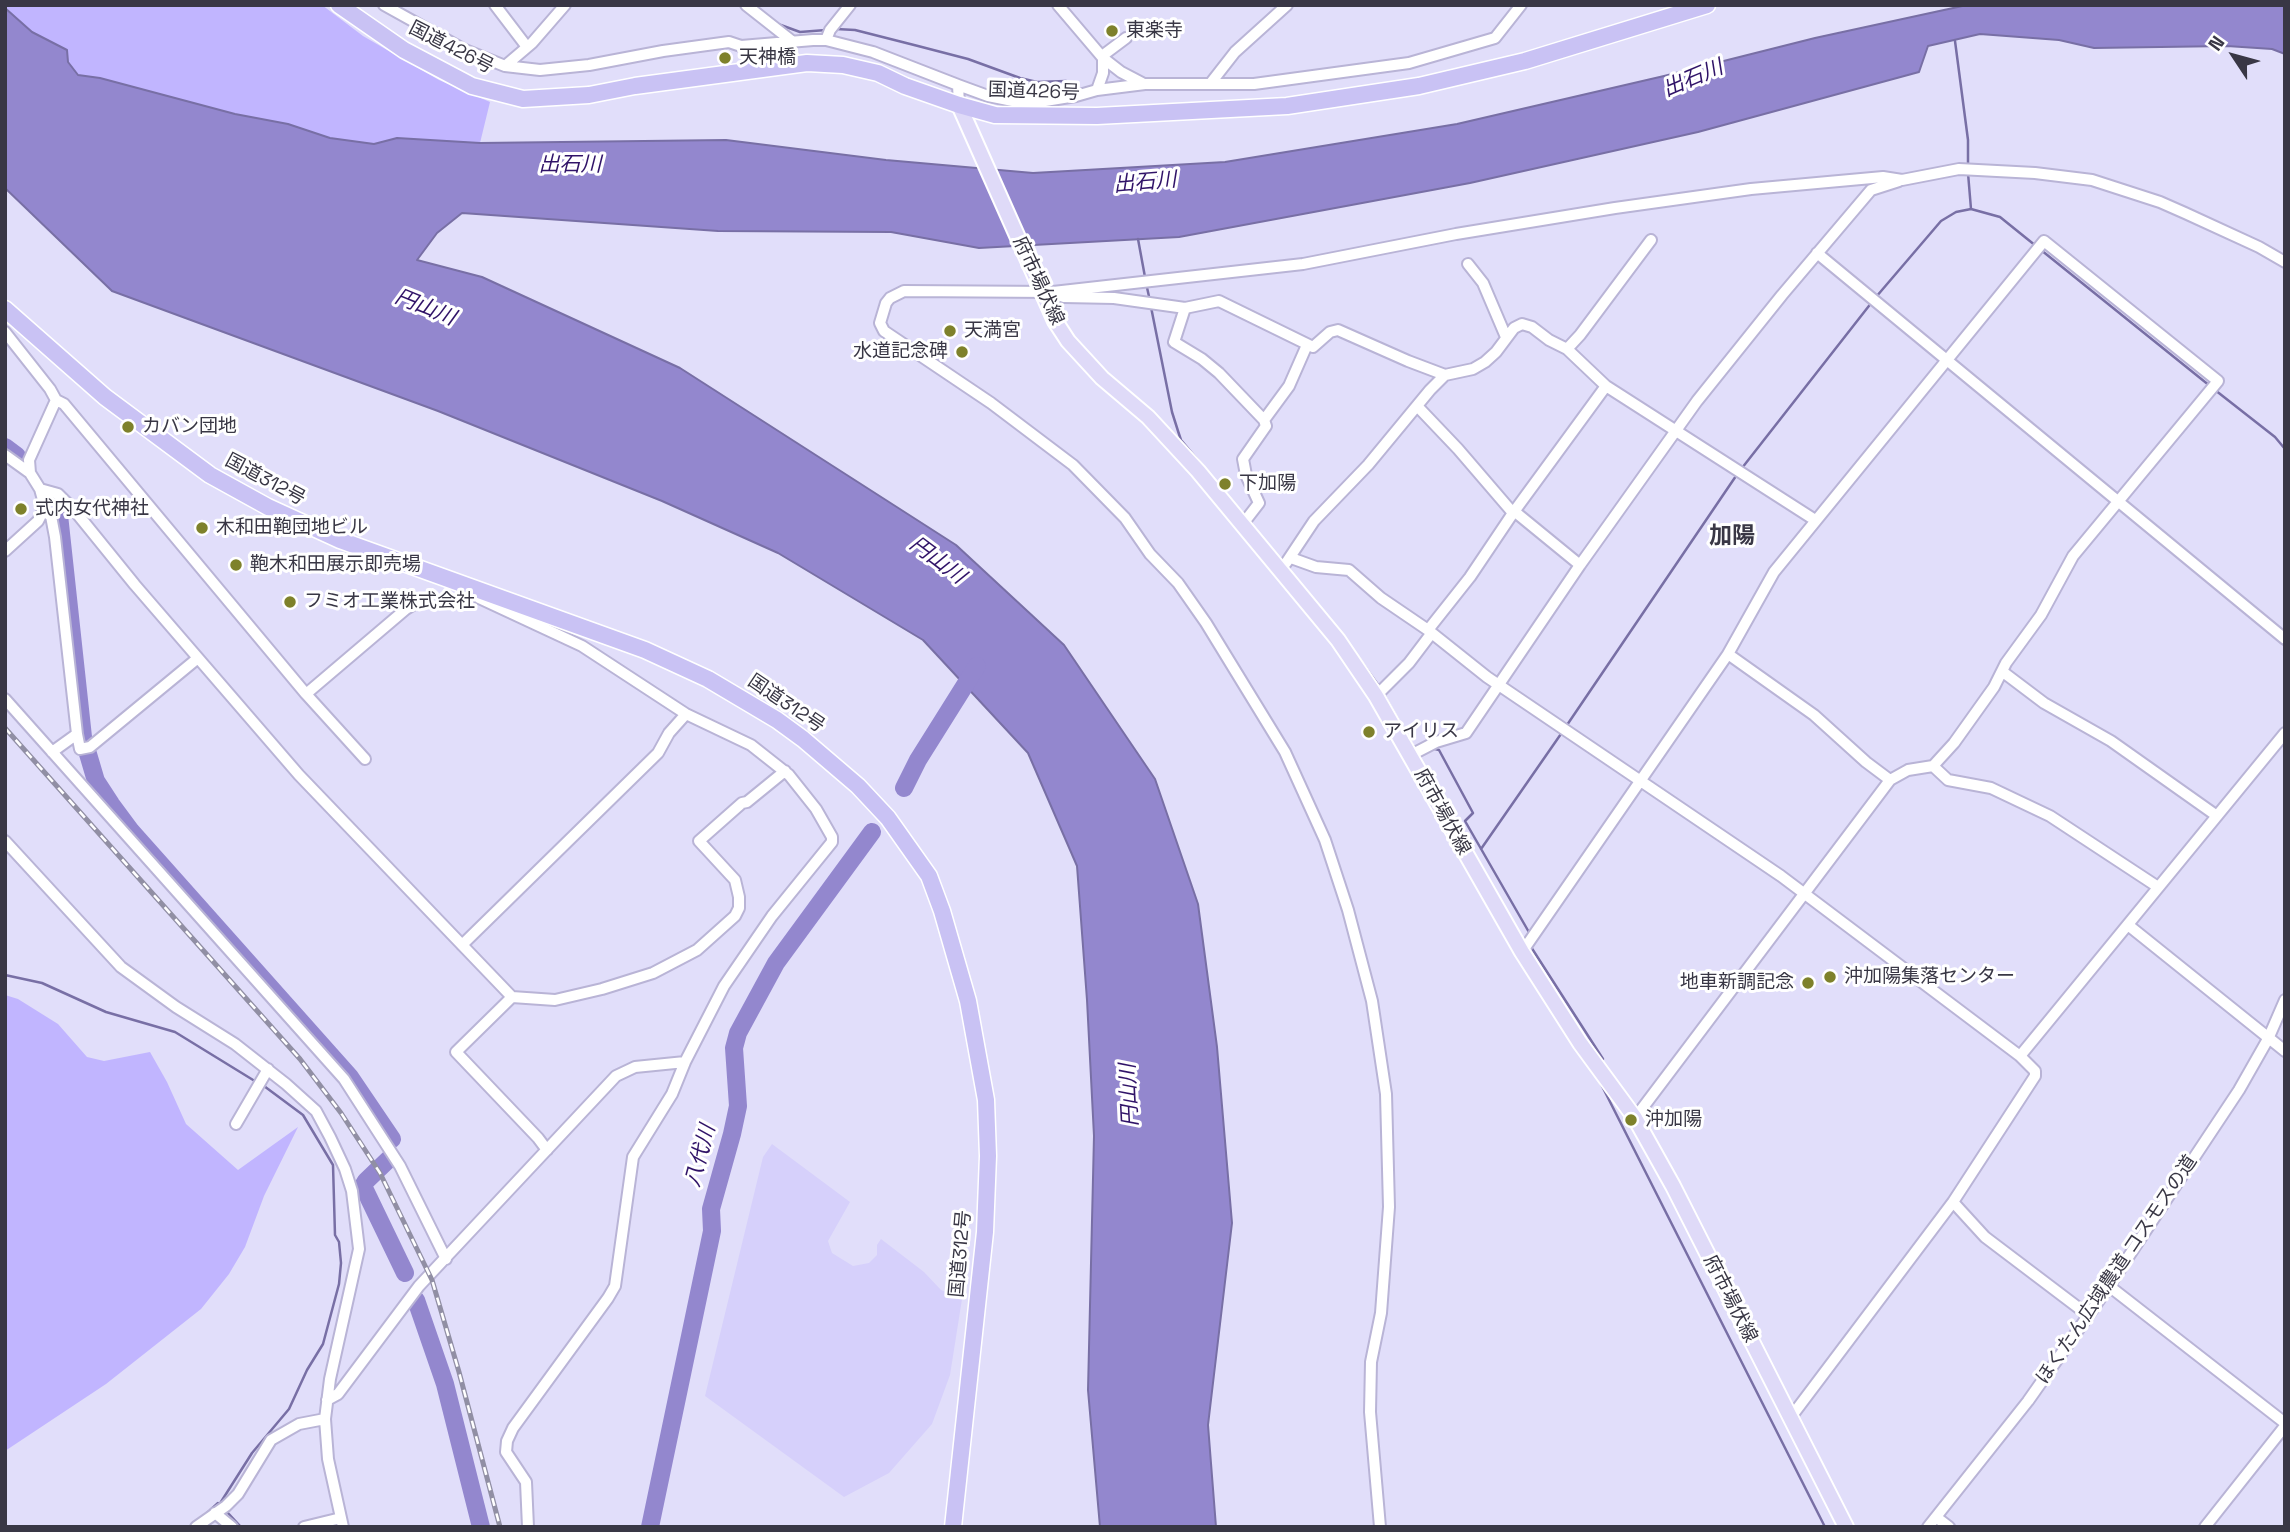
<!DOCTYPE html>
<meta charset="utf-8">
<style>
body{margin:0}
#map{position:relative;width:2290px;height:1532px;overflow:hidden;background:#e1defa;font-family:"Space Grotesk",sans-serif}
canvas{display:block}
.frame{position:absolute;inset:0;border:7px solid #393745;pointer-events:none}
.north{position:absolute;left:2199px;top:21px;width:70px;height:70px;-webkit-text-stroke:5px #fff;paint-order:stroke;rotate:306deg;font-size:19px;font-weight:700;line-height:28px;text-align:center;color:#393745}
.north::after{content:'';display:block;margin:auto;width:24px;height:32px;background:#393745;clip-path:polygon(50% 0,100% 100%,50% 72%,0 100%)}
</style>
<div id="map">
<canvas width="2290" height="1532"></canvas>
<div class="frame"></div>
<div class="north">N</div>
</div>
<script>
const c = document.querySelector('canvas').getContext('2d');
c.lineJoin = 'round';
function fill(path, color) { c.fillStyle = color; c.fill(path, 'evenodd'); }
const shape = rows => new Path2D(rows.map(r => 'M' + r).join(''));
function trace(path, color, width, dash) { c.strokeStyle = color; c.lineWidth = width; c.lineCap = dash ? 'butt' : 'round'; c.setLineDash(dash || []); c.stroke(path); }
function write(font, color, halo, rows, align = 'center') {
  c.font = font + ' "Space Grotesk","Noto Sans JP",sans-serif'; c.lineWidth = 6; c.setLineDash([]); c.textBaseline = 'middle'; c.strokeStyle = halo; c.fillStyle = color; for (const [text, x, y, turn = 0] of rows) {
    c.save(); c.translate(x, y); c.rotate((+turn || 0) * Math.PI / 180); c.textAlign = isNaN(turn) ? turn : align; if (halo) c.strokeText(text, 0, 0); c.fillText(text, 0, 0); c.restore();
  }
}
fill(shape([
 [772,1144,850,1202,828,1241,832,1253,853,1266,869,1263,877,1255,877,1245,881,1239,924,1272,941,1290,962,1299,950,1375,932,1424,889,1473,844,1497,705,1396,763,1157]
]), '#d6d0fb');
fill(shape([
 [5,5,322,5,363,36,439,80,490,102,480,143,397,138,374,144,330,138,288,124,235,114,100,78,78,75,68,62,67,50,32,32,5,8],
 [5,995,18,999,58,1024,87,1057,104,1061,150,1052,167,1082,186,1124,238,1170,298,1127,264,1196,245,1247,229,1274,201,1309,106,1384,5,1451]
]), '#c1b5ff');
const water = shape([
 [1967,5,2285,5,2285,54,2272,49,2227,46,2094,48,2059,40,1980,34,1928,46,1919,72,1698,132,1470,183,1179,237,979,248,891,232,718,231,462,213,437,233,417,260,482,277,680,368,956,545,1064,645,1155,779,1198,904,1217,1047,1232,1223,1208,1425,1216,1527,1100,1527,1088,1390,1094,1136,1087,1000,1077,866,1028,753,923,640,778,553,662,501,438,411,112,291,5,188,5,8,32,32,67,50,68,62,78,75,100,78,235,114,288,124,330,138,374,144,397,138,480,143,726,140,886,160,1033,173,1225,162,1457,124,1664,76,1815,38,1967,5]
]);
fill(water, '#9387ce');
trace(water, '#786fa5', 2);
trace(shape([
 [778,24,800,32,826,30],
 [836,29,855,30,918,46,968,59,1020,78,1037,82,1066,81],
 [1955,41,1968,140,1968,166],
 [1968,173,1971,209,2000,217,2036,246],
 [1138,239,1145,277],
 [2041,250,2210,386],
 [1146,283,1150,301],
 [1876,297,1941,221,1956,212,1971,209],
 [1151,307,1172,412,1178,431,1181,440,1202,465],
 [2215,390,2275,437,2285,449],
 [1742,468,1872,302],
 [1358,657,1379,686],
 [1384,695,1413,746,1418,747],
 [1567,725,1738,473],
 [1431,748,1439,750,1473,813,1465,821,1530,934],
 [1481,849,1563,731],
 [1531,947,1603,1059],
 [5,975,42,983,106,1012,175,1032,258,1083],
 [1601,1084,1825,1527],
 [219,1505,252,1453,289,1409,307,1370,323,1344,339,1284,341,1263,339,1242,335,1235,333,1165,303,1115,264,1086],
 [207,1513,218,1503],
 [228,1513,241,1527]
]), '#786fa5', 2.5);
trace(shape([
 [5,447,17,456],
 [59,515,83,737,96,781,111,804,131,831,350,1077,392,1139],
 [904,788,918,760,977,666],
 [390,1158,366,1181,363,1186,405,1273],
 [416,1300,445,1384,481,1527],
 [650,1527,712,1231,711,1209,732,1134,738,1106,734,1048,738,1033,776,963,872,832]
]), '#9387ce', 18);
const minor = shape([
 [384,5,465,50,505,66,540,70,589,65,663,51,729,42,741,46,813,40,826,40,873,52,958,85],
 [495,5,527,47],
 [746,5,793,42],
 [1058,5,1103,58,1103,73,1097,90],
 [826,40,830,30,850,5],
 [1102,56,1126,38],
 [1103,58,1121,72,1142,83],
 [505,66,532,43,565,5],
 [1210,84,1235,52,1287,5],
 [959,105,958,85,988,96,1013,101,1045,101,1076,96,1097,90,1145,84,1254,84,1409,63,1495,38,1521,5],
 [1817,253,2285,639],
 [1468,264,1483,283,1506,337],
 [1058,295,1064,297,1114,298,1185,308,1219,301,1313,347,1330,332,1338,330,1408,361,1445,375],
 [1185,308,1174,342,1202,359,1219,373,1264,420],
 [5,332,50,389,56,400,64,404,306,694,365,759],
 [1567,349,1580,335,1651,240],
 [1418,407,1458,449,1513,513],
 [5,455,30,473,40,489,43,500,43,511,38,521,5,551],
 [30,473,29,460,56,400],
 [40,489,58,494,75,511,135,585,299,775,512,997,456,1052,538,1138,547,1150],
 [43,511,51,516,55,537,77,734,52,752],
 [1514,511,1580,565],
 [1242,525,1259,503,1246,475,1243,459,1266,426,1264,420,1289,386,1307,345],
 [1291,558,1316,567,1349,570,1381,598,1428,630,1487,677,1781,876,2020,1056,2035,1071,2035,1076,1953,1202,1791,1417],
 [1286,563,1314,521,1368,465,1430,390,1445,375,1473,369,1485,362,1496,352,1514,328,1522,324,1532,327,1549,340,1567,349,1606,386,1815,520],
 [475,592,479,598,582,646,686,714,751,745,789,775,816,809,832,837,832,842,772,916,724,986,685,1062,672,1094,633,1157,615,1286,608,1298,513,1428,507,1441,506,1452,526,1482,528,1527],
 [1428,630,1470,577,1513,513,1606,386],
 [1728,654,1814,715,1866,762,1890,780],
 [2003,672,2044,703,2111,741,2217,816],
 [306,694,406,609,421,600],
 [1376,696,1409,663,1431,634],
 [5,699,344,1079,400,1166,446,1259],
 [77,734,80,749,90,747,198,658],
 [1411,755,1436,742,1466,733,1580,565,1697,401,1782,295,1871,190,1899,181],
 [1933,766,1948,780,1991,788,2050,816,2158,887],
 [5,841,121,967,176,1007,235,1044,286,1084,316,1111,330,1137,345,1169,352,1191,359,1249,330,1379,325,1419,328,1459,343,1527],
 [2128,925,2285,1051],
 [462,945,658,753,669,733,686,714],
 [1522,952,1728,654,1774,572,2044,241,2218,381,2073,556,2041,615,2006,663,1994,687,1954,743,1933,766,1908,770,1890,780,1635,1118],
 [512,997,555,1000,602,989,653,973,697,950,735,916,739,908,739,897,735,880,699,841,742,803,747,802,785,771],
 [2020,1056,2285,733],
 [236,1124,268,1069],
 [1953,1202,1985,1237,2088,1315],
 [2109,1286,2285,1423],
 [327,1400,338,1394,419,1286,616,1076,635,1067,685,1062],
 [215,1513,232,1527],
 [1936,1517,1949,1527],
 [196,1527,226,1506,238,1494,271,1440,299,1424,325,1419],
 [304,1527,341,1518],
 [1380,1527,1370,1412,1371,1362,1381,1313,1389,1207,1386,1094,1372,1001,1348,910,1325,840,1285,752,1206,623,1178,583,1150,554,1125,518,1073,465,991,403,884,331,880,323,886,303,890,298,904,291,1053,292,1303,264,1456,234,1615,208,1751,189,1883,177,1902,180,1959,169,2035,173,2092,180,2160,202,2185,213,2259,247,2285,262],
 [1928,1527,2028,1401,2109,1286,2239,1090,2268,1039,2285,1000],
 [2205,1527,2285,1426]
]);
const major = shape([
 [959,105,1055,321,1068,341,1102,378,1148,417,1198,471,1338,640,1376,696,1522,952,1580,1043,1635,1118,1673,1186,1846,1527]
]);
const highway = shape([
 [339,5,404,50,472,86,523,99,589,95,635,86,807,63,843,65,878,73,905,86,959,105,995,115,1097,116,1287,106,1419,86,1525,61,1707,5],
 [5,309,105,397,210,475,268,507,340,540,645,650,708,679,777,720,803,739,858,786,888,818,929,876,942,911,968,1001,986,1100,988,1156,985,1232,953,1527]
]);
trace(minor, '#b9b4d6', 14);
trace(major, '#fff', 18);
trace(highway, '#fff', 19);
trace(minor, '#fff', 10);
trace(major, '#dfdaf8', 14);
trace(highway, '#c9c2f4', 16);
const rail = shape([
 [5,728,300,1059,341,1113,380,1173,432,1280,459,1372,500,1527]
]);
trace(rail, '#918fa4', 5);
trace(rail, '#fff', 2.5, [8]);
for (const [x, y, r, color] of [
 [1112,31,7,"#7e812b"],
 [725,58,7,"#7e812b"],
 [950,331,7,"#7e812b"],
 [962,352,7,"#7e812b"],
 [128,427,7,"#7e812b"],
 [1225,484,7,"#7e812b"],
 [21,509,7,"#7e812b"],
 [202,528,7,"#7e812b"],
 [236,565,7,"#7e812b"],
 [290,602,7,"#7e812b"],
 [1369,732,7,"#7e812b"],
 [1830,977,7,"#7e812b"],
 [1808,983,7,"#7e812b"],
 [1631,1120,7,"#7e812b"]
]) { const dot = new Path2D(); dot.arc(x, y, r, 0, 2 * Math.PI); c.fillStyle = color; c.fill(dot); trace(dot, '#fff', 2.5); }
write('19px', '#393745', '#fff', [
 ["東楽寺",1126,31],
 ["天神橋",739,58],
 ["天満宮",964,331],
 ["水道記念碑",948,352,"right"],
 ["カバン団地",142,427],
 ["下加陽",1239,484],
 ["式内女代神社",35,509],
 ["木和田鞄団地ビル",216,528],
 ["鞄木和田展示即売場",250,565],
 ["フミオ工業株式会社",304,602],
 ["アイリス",1383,732],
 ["沖加陽集落センター",1844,977],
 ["地車新調記念",1794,983,"right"],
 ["沖加陽",1645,1120]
], 'left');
write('19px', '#393745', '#fff', [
 ["国道426号",451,48,27],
 ["国道426号",1034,92,2],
 ["府市場伏線",1038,281,65],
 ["国道312号",265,480,28],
 ["国道312号",786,704,34],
 ["府市場伏線",1442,812,61],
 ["国道312号",961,1254,-85],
 ["ほくたん広域農道 コスモスの道",2117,1270,-56],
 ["府市場伏線",1730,1299,63]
]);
write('italic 21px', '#301368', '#fff', [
 ["出石川",1693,79,-23],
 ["出石川",570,165],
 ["出石川",1145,183,-5],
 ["円山川",425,308,22],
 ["円山川",937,561,37],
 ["円山川",1130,1095,-93],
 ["八代川",701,1156,-75]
]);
write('bold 23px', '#393745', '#fff', [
 ["加陽",1732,537]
]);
</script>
